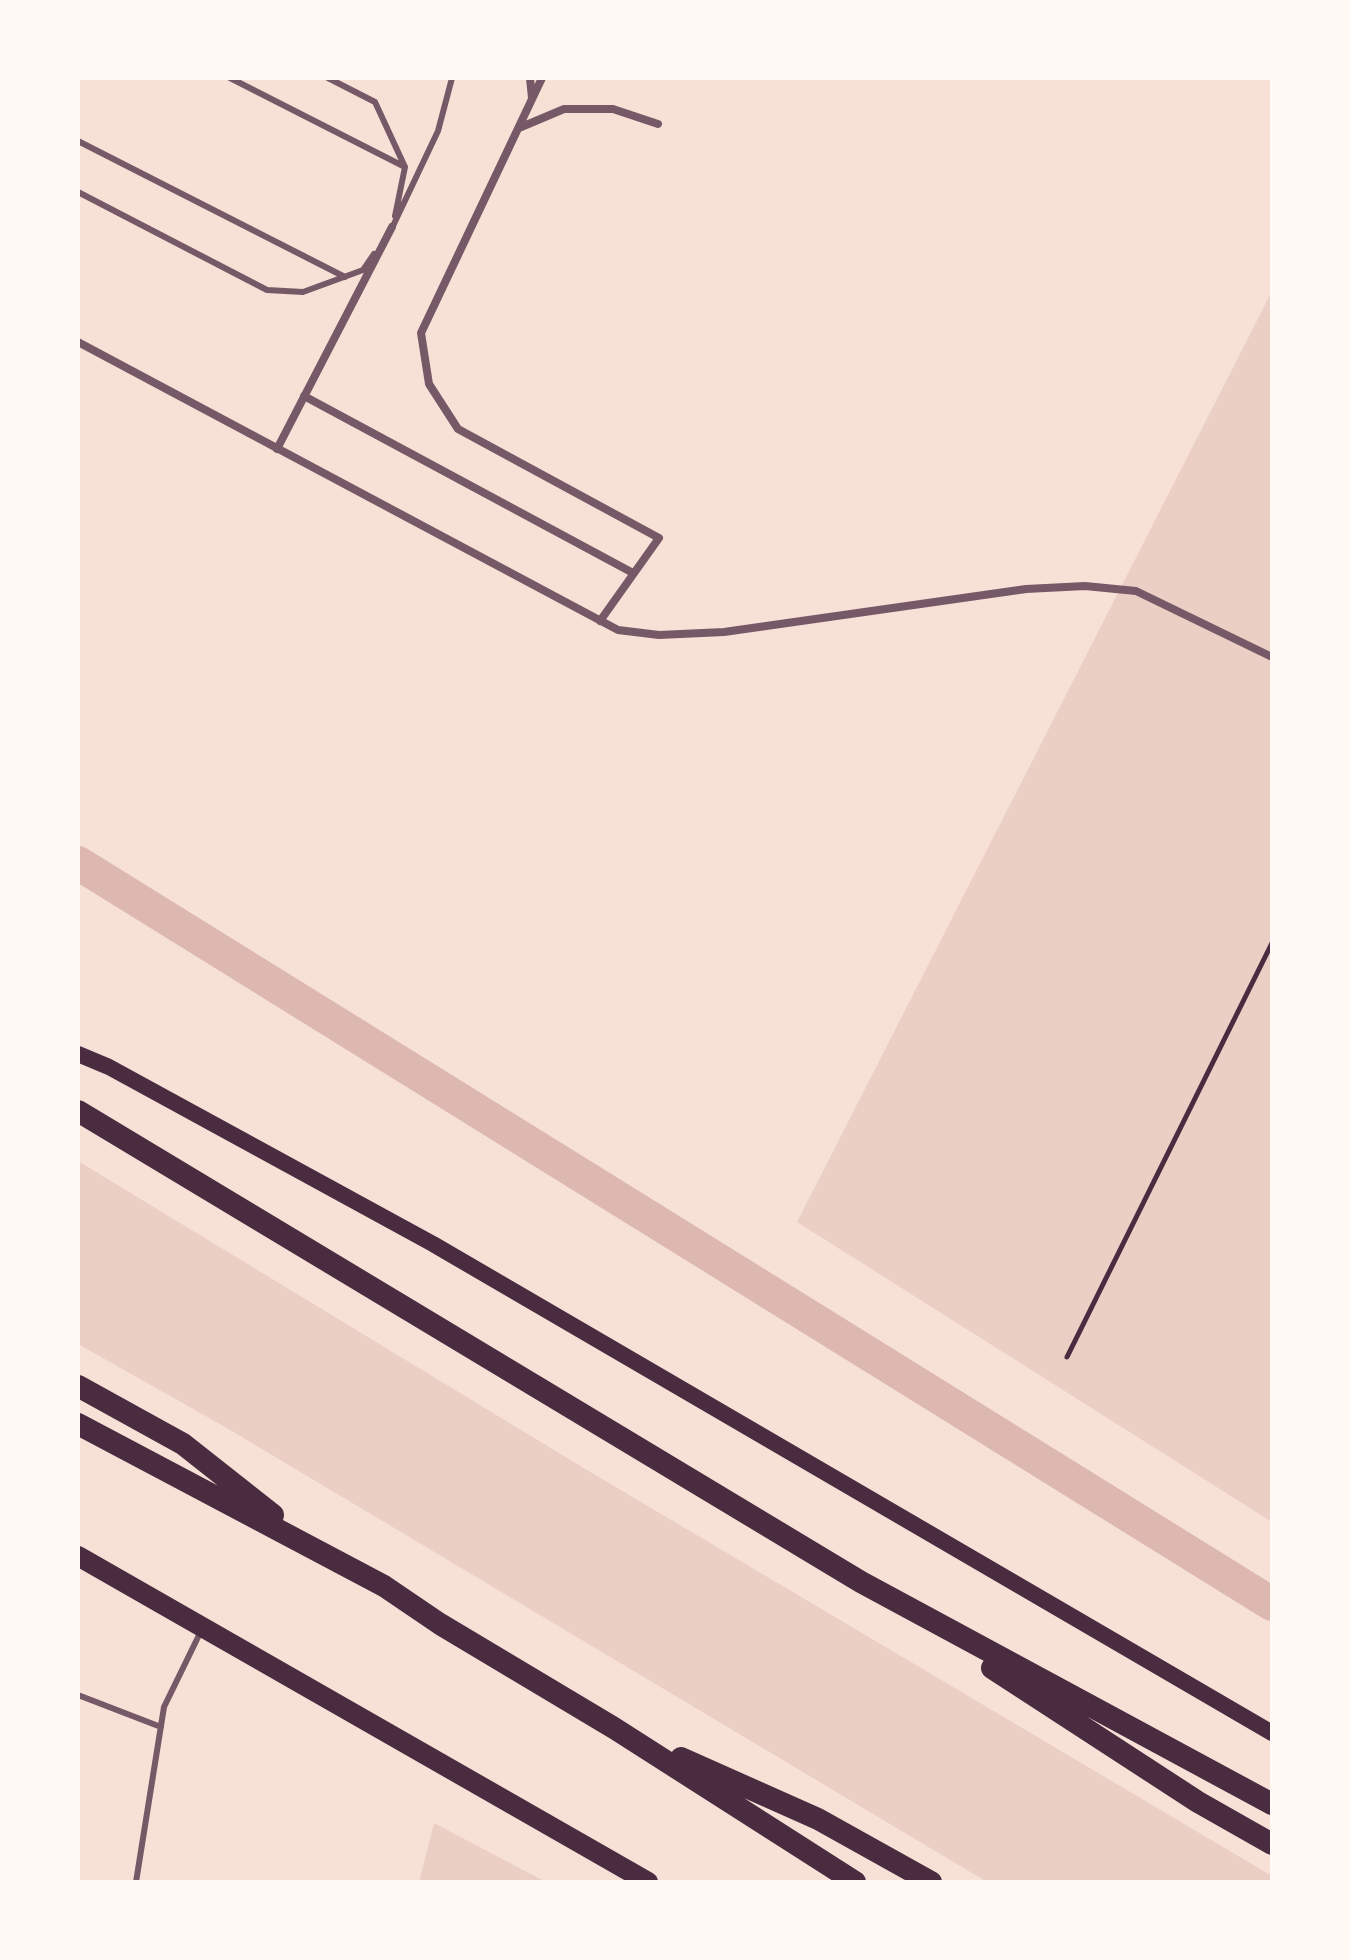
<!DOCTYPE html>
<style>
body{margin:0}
#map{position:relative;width:1350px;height:1960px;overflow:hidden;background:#f7e1d7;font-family:"Varela Round",sans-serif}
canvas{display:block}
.frame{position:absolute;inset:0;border:80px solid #fffaf5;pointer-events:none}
</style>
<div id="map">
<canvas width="1350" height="1960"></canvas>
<div class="frame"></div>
</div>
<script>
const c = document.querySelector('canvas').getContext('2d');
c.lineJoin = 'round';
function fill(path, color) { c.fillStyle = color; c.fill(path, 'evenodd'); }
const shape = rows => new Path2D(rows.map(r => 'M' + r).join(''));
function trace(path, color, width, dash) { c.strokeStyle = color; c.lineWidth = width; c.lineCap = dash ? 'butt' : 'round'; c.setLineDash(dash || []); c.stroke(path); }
fill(shape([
 [1272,291,1272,1522,797,1222],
 [78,1161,582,1467,1272,1876,1272,1882,987,1882,225,1427,78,1344],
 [434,1823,546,1882,419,1882]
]), '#ebcfc5');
trace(shape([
 [78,863,1272,1604]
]), '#dcb8b0', 34);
trace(shape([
 [1067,1357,1272,943]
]), '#4a2c40', 5);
trace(shape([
 [230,78,405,167],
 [328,78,375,102,405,167,395,216],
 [78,141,345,277],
 [78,192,267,290,303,292,363,270,374,254],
 [392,228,438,131,452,78],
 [78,1695,161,1727],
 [136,1882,164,1707,202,1629]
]), '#755966', 6);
trace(shape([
 [530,78,532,98],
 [542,78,421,333,429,384,458,429,659,538,600,621],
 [519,128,564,109,613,109,658,124],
 [78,342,618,630,659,635,724,632,1026,589,1085,586,1136,591,1272,657],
 [304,396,633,573],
 [277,449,392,227]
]), '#755966', 8);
trace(shape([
 [78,1054,109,1067,433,1244,1272,1733]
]), '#4a2c40', 16);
trace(shape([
 [78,1556,648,1882]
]), '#4a2c40', 20);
trace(shape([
 [78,1111,861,1582,1272,1804],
 [78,1386,183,1444,273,1515],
 [78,1424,384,1586,440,1624,614,1728,855,1882],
 [992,1668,1198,1802,1272,1844],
 [681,1758,818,1819,931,1882]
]), '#4a2c40', 22);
</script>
